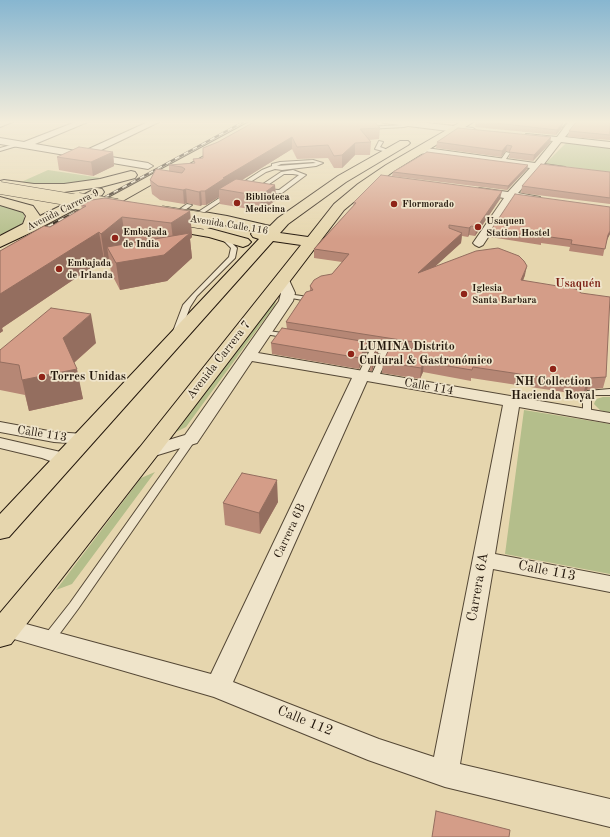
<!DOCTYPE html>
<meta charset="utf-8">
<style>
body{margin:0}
canvas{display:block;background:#e6d6ae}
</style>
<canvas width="610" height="837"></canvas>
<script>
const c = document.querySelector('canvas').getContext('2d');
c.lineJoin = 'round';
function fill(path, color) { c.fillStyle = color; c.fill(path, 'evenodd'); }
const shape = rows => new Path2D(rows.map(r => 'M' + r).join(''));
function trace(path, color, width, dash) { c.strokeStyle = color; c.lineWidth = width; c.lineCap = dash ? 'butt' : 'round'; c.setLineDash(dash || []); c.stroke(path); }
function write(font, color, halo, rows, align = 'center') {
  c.font = font + ' "Old Standard TT",serif'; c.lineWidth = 3.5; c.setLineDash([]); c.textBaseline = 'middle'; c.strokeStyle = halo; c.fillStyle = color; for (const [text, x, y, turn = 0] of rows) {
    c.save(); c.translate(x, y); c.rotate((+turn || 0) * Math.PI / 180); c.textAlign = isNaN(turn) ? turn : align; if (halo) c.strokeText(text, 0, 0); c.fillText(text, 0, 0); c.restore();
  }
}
fill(shape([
 [567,142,610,146,610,172,545,164],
 [48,170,108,179,55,186,19,183],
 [0,203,17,209,24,214,24,221,18,227,3,235,0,234],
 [277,296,275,305,186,427,176,432],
 [603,397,610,397,610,413,600,410,594,404,596,399],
 [524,410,610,424,610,574,505,554],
 [155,472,72,584,56,590,141,478]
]), '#b4be8b');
const lane = shape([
 [526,121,561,125,563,121,567,121,562,127,528,124,526,121],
 [409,123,411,125,404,127,367,129,365,128,367,127,403,125,409,123],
 [379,141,383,142,380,147,391,151,391,153,375,149,379,141],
 [18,143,20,145,0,151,0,148,18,143],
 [506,152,510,153,504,162,500,162,500,161,506,152],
 [313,160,323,163,316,166,282,170,275,169,266,172,241,188,236,187,262,170,272,166,272,164,280,162,313,160],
 [313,162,316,163,277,166,281,164,313,162],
 [293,170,306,175,282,193,264,193,261,191,264,189,279,190,299,175,293,174,284,174,259,191,254,190,281,172,293,170],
 [227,193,232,194,199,216,195,216,195,214,227,193],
 [187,204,192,205,181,213,177,213,177,211,187,204],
 [220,235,224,235,237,248,235,258,197,296,190,307,180,334,179,336,173,336,172,334,183,305,193,294,229,257,231,248,220,237,220,235],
 [288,294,308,297,312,299,308,301,286,297,286,295,288,294],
 [262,330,289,334,293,336,289,338,265,334,261,332,262,330],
 [352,345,399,352,403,354,399,356,389,355,378,378,374,381,370,378,381,354,377,353,365,377,359,377,358,375,369,352,352,349,351,347,352,345],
 [610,389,610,395,593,395,591,398,591,414,590,416,584,416,583,414,583,398,587,391,610,389],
 [191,436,196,439,78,609,52,644,48,645,44,644,42,640,44,636,70,603,188,437,191,436]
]);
const street = shape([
 [2,121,15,121,0,127,0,122,2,121],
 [78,121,90,121,35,144,82,152,150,121,161,121,93,154,148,163,153,166,148,169,0,144,0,138,24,142,78,121],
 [380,121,409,121,473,128,477,131,473,134,384,123,380,121],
 [569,121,578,121,565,137,610,142,610,148,561,142,544,164,565,167,567,169,565,171,539,169,518,193,540,197,541,199,540,201,536,202,513,199,483,245,479,247,475,245,473,243,504,198,479,194,474,191,479,188,508,192,530,168,419,153,415,150,419,147,535,163,553,141,526,138,525,136,526,134,557,137,569,121],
 [283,276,288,277,289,280,295,293,293,301,258,353,610,413,610,423,519,407,495,554,610,576,610,592,493,569,460,764,610,799,610,827,445,787,368,760,214,697,0,635,0,617,211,674,352,378,252,361,197,443,148,458,142,456,139,452,142,448,185,435,279,301,281,293,277,280,278,277,283,276],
 [367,381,503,405,434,757,379,739,233,682,367,381],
 [0,422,54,432,84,434,90,435,93,439,90,443,84,444,54,442,0,432,0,422],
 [0,438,65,453,70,456,73,460,70,464,64,466,42,458,0,448,0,438]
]);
const primary = shape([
 [251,121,264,121,96,216,91,217,86,216,84,213,86,210,251,121],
 [462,121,475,121,394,171,368,190,344,210,156,457,11,644,0,647,0,613,140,447,301,245,273,241,9,537,0,539,0,514,259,239,253,237,251,234,253,231,181,216,179,213,181,210,186,209,227,216,270,226,278,218,338,176,400,141,408,141,410,143,408,145,346,182,288,224,280,233,308,237,334,204,358,184,386,165,462,121],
 [131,171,135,172,137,175,135,178,101,187,64,192,34,192,0,187,0,181,4,180,34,184,64,184,100,179,131,171],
 [97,188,102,189,104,192,102,195,34,231,0,247,0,236,23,224,26,216,23,212,0,205,0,197,33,206,40,216,97,188],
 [163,221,211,229,248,239,251,242,248,245,243,247,209,237,158,228,156,225,158,222,163,221]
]);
trace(lane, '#554836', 2);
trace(street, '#554836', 2);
trace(primary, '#25190e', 2);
fill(lane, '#efe4ca');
fill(street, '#efe4ca');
fill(primary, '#e6d6ae');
const railFar1 = shape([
 [96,202,245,121]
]);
const rail = shape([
 [37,232,98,201]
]);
trace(railFar1, '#25190e', 2.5);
trace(rail, '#25190e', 3);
trace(railFar1, '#efe4ca', 1.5, [5]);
trace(rail, '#efe4ca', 2, [6]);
const primaryBridgeFar1 = shape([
 [0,188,84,202]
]);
const primaryBridge = shape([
 [78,201,117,207],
 [161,214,205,221]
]);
trace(primaryBridgeFar1, '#25190e', 13, []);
trace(primaryBridge, '#25190e', 17, []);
trace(primaryBridgeFar1, '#e6d6ae', 12);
trace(primaryBridge, '#e6d6ae', 16);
fill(shape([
 [256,121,380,128,379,139,369,140,371,142,370,155,355,155,342,168,334,168,328,158,297,159,292,149,242,180,275,185,276,200,261,211,220,204,219,197,206,205,202,205,200,206,187,203,184,204,160,200,152,194,150,180,169,171,169,165,194,163,193,159,203,158,218,142],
 [476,121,562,121,561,123,562,128,556,135,475,127],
 [610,121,610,140,568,137,569,131],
 [437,142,550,143,533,161,509,158,510,152,506,151,501,157,436,148],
 [113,152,114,166,93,176,59,170,57,157],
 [528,165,527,169,507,190,392,176,393,172],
 [610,172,610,204,521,193,522,186],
 [500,199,475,236,469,235,468,237,462,236,461,243,435,266,525,275,523,281,606,377,603,388,587,390,583,395,471,378,471,381,423,372,420,379,382,373,383,362,389,349,378,347,378,354,372,371,370,371,371,360,377,347,367,345,367,352,359,369,272,354,271,343,287,329,286,322,310,291,310,286,332,274,342,262,314,258,314,249,353,206,354,202],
 [81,205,190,211,192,237,190,239,192,258,167,281,120,290,111,273,109,259,105,262,104,259,2,328,3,331,0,333,0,251,50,227,82,209],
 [491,230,610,234,606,241,603,256,569,251,570,247,541,243,541,245,490,237],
 [96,343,74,363,83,399,29,411,25,395,0,390,0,350],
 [278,502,260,534,225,525,223,503]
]), '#b68775');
fill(shape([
 [563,123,562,128,556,135,557,130],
 [292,137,292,149,226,190,219,189,219,197,206,205,205,191,223,178],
 [551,137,550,143,533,161,534,155],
 [355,143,355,155,342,168,342,155],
 [507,145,506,151,501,157,502,151],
 [113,152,114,166,93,176,91,162],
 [528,165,527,169,507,190,508,186],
 [275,185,276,200,261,211,260,196],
 [186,189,187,203,184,204,183,190],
 [201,191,202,205,200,206,199,192],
 [502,191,500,199,475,236,477,227],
 [190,211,192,237,190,239,192,258,167,281,120,290,116,263,174,247,171,223],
 [122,217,126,244,107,247,109,259,105,262,101,234],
 [471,226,469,235,468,237,469,228],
 [610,231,610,234,606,242,608,235],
 [99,232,104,259,2,328,3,331,0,333,0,294],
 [462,233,461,243,417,283,418,273],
 [527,266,525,275,519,290,521,280],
 [91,314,96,343,69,367,63,338],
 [367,342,367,352,359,369,360,358],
 [379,344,378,354,372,371,372,360],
 [424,362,423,372,420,379,421,368],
 [77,369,83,399,29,411,22,380],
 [590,378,587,390,583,395,586,384],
 [277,480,278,502,260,534,259,513]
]), '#946e5f');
const building = shape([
 [256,121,374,121,380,128,360,129,371,142,355,143,342,155,334,156,328,145,297,147,292,137,223,178,225,178,205,191,201,191,199,192,186,189,183,190,158,186,150,180,156,169,182,173,185,169,182,167,169,165,195,163,193,159,203,158,203,148,218,142,256,121],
 [478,121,544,121,563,123,557,130,478,121],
 [577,121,610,121,610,135,569,131,577,121],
 [458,128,551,137,534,155,509,152,512,146,507,145,502,151,437,142,458,128],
 [79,147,113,152,91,162,57,157,79,147],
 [427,152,528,165,508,186,393,172,427,152],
 [541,164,610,172,610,198,522,186,541,164],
 [381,175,502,191,477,227,471,226,469,228,449,225,449,228,462,233,418,273,476,251,498,248,519,256,524,261,527,266,521,280,576,289,581,293,610,297,606,377,590,378,586,384,473,367,472,370,424,362,421,368,383,362,391,345,420,350,426,346,420,343,286,322,306,292,313,290,310,286,314,280,321,276,332,274,349,254,314,249,356,203,354,202,381,175],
 [236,179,275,185,260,196,219,189,236,179],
 [515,194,610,207,610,231,608,235,605,249,571,244,572,240,543,236,542,237,491,230,515,194],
 [105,198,190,211,171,223,122,217,101,234,99,232,0,294,0,251,44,226,50,227,86,206,81,205,92,200,105,198],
 [190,233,164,255,116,263,107,247,190,233],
 [51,308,91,314,63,338,77,369,22,380,19,365,0,362,0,350,51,308],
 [282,328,367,342,360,358,271,343,282,328],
 [379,344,372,360,371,360,379,344],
 [242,473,277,480,259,513,223,503,242,473],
 [436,811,510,830,509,837,432,837,436,811]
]);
fill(building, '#d49d88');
trace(building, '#946e5f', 1);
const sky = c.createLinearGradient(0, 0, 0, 239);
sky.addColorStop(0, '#87b6d0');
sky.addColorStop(0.51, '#f4eddb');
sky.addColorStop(1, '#f4eddb00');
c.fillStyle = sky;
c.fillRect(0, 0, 610, 239);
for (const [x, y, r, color] of [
 [237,203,4,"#8f2418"],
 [394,204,4,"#8f2418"],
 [478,227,4,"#8f2418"],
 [115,238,4,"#8f2418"],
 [59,269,4,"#8f2418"],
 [464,294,4,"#8f2418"],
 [351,354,4,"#8f2418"],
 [553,369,4,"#8f2418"],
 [42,377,4,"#8f2418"]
]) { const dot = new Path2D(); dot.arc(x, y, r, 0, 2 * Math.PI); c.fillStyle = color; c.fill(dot); trace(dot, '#efe4ca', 1.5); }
write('bold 10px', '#25190e', '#efe4ca', [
 ["Biblioteca",245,197],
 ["Medicina",245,209],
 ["Flormorado",402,204],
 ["Usaquen",486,221],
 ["Station Hostel",486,233],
 ["Embajada",123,232],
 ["de India",123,244],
 ["Embajada",67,263],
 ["de Irlanda",67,275],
 ["Iglesia",472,288],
 ["Santa Barbara",472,300]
], 'left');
write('10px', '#25190e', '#efe4ca', [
 ["Avenida Carrera 9",63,210,-27],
 ["Avenida Calle 116",229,225,9]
]);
write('bold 12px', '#7a1f14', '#efe4ca', [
 ["Usaquén",578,284]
]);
write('bold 12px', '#25190e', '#efe4ca', [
 ["LUMINA Distrito",359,347],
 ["Cultural & Gastronómico",359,361],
 ["Torres Unidas",50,377],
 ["NH Collection",553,382,"center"],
 ["Hacienda Royal",553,396,"center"]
], 'left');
write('12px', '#25190e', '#efe4ca', [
 ["Avenida Carrera 7",219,360,-52],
 ["Calle 114",429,387,10],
 ["Calle 113",42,434,9],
 ["Carrera 6B",290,531,-65]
]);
write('14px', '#25190e', '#efe4ca', [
 ["Calle 113",547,571,11],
 ["Carrera 6A",478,587,-80],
 ["Calle 112",305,721,22]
]);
</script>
